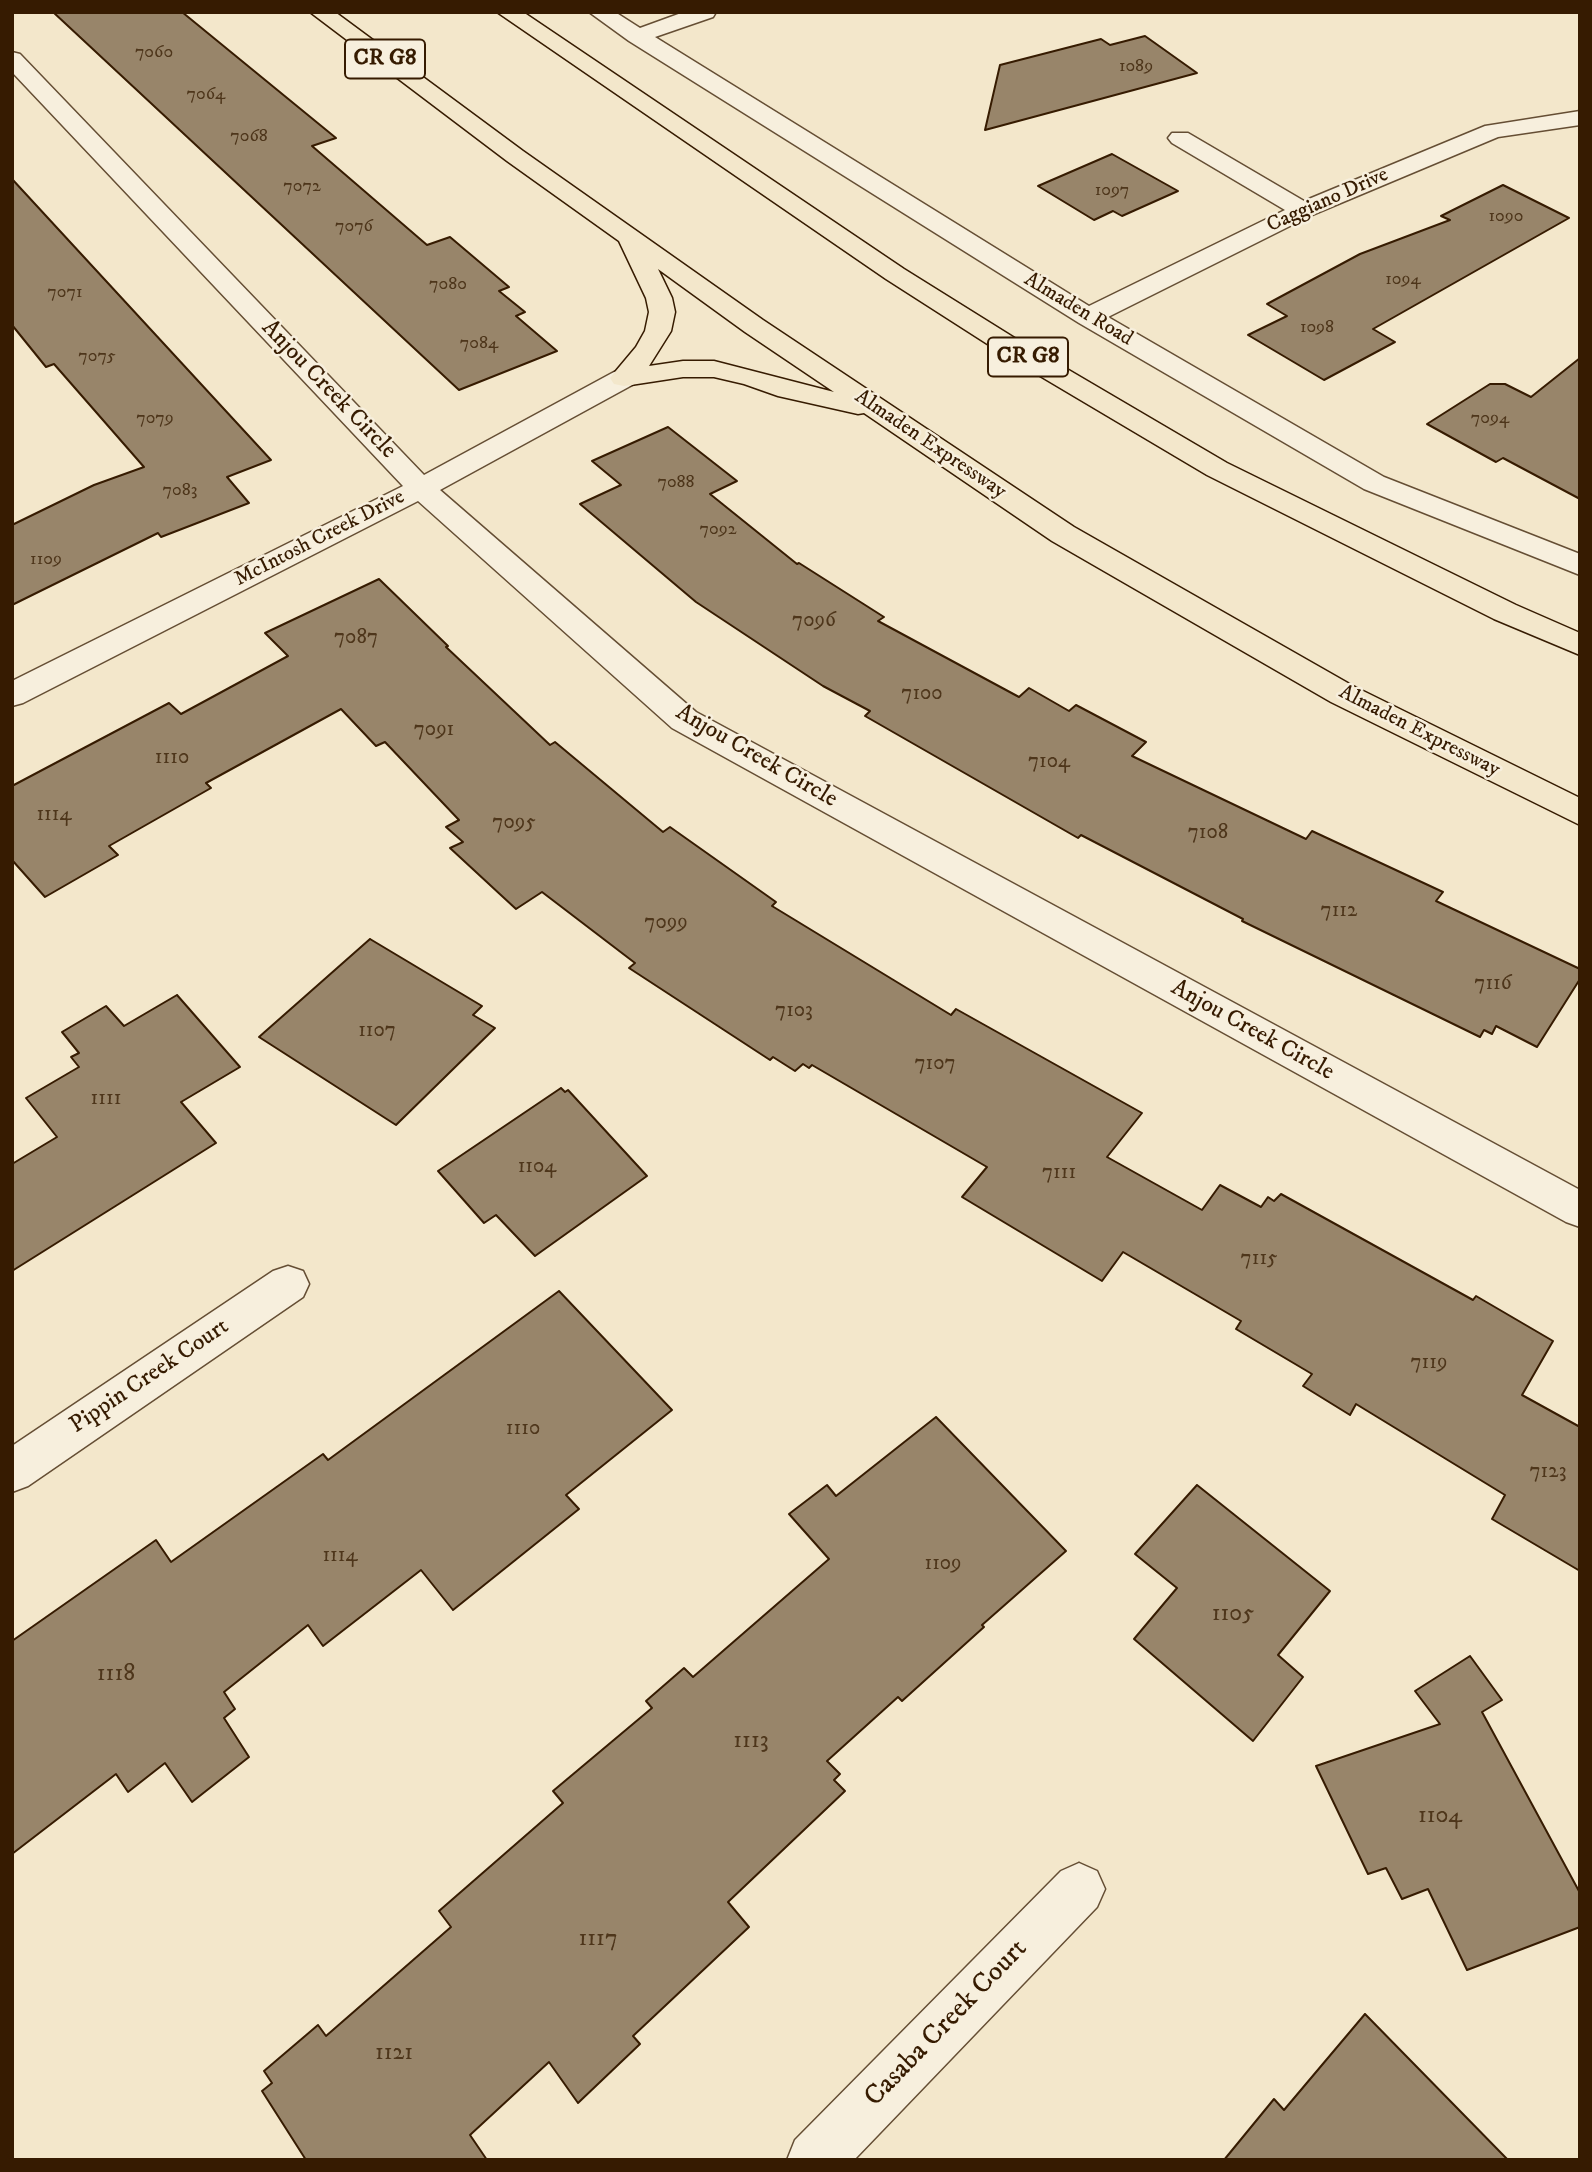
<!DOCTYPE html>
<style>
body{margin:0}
#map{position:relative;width:1592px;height:2172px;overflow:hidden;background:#f3e7cb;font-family:"IM FELL DW Pica",serif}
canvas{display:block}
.frame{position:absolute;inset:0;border:14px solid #361b01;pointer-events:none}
</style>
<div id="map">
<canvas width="1592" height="2172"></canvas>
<div class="frame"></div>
</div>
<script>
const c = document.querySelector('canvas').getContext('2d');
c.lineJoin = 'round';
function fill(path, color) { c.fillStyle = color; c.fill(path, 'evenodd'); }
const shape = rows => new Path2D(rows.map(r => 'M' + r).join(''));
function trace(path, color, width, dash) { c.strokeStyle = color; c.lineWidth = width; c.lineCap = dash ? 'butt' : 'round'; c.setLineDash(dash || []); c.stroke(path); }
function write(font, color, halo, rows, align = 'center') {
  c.font = font + ' "IM FELL DW Pica",serif'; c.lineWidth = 5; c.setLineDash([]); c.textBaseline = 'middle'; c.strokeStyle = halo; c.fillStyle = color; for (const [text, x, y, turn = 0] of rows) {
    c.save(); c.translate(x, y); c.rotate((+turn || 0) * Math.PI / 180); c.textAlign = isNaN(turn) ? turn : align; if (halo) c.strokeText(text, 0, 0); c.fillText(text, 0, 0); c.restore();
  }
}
const building = shape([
 [53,12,182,12,336,138,312,146,427,245,450,237,509,287,499,291,525,312,516,316,557,351,459,390,53,12],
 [1145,36,1197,73,985,130,1000,65,1101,39,1110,45,1145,36],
 [1112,154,1178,191,1122,216,1113,211,1094,220,1038,186,1112,154],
 [12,179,271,460,227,477,249,503,161,537,158,533,12,605,12,525,94,485,144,467,54,364,46,367,12,325,12,179],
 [1503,185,1569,218,1373,329,1395,342,1324,380,1248,335,1287,316,1267,304,1360,254,1450,220,1441,216,1503,185],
 [1580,358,1580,499,1503,458,1496,462,1427,424,1490,384,1505,384,1531,397,1580,358],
 [668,427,737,481,710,494,797,564,799,563,884,617,878,621,1019,697,1029,688,1069,711,1076,705,1146,742,1132,756,1306,839,1312,831,1443,892,1436,901,1580,969,1580,979,1537,1047,1496,1026,1492,1034,1484,1030,1480,1037,1242,921,1243,919,1081,835,1078,838,865,716,870,711,823,686,696,602,580,504,621,485,592,461,668,427],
 [379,579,448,646,446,647,550,745,555,742,663,832,670,827,776,902,772,906,951,1015,956,1009,1142,1113,1107,1157,1202,1210,1220,1185,1261,1207,1268,1197,1274,1201,1281,1194,1473,1300,1476,1296,1553,1341,1522,1395,1580,1427,1580,1571,1492,1519,1505,1495,1356,1404,1350,1415,1303,1386,1312,1374,1236,1329,1241,1321,1123,1252,1102,1281,962,1197,987,1167,812,1065,809,1068,803,1064,795,1071,773,1057,770,1060,629,968,635,963,542,892,516,909,450,848,463,842,446,827,459,820,385,742,376,746,341,709,206,783,211,788,109,846,118,855,45,897,12,860,12,786,169,703,181,714,288,656,265,633,379,579],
 [370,939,482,1006,473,1015,495,1028,396,1125,259,1037,370,939],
 [177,995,240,1067,181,1102,216,1143,12,1271,12,1164,57,1137,26,1098,79,1067,71,1057,79,1053,62,1032,106,1006,124,1026,177,995],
 [561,1088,565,1092,568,1090,647,1176,535,1256,496,1215,484,1223,438,1171,561,1088],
 [559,1291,672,1410,566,1495,579,1509,453,1610,421,1570,323,1646,308,1625,224,1692,235,1709,224,1718,249,1757,192,1802,165,1763,128,1792,116,1774,12,1854,12,1641,156,1540,171,1562,323,1454,328,1460,559,1291],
 [936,1417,1066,1551,982,1625,984,1627,902,1701,898,1697,827,1761,840,1774,834,1780,845,1791,728,1902,749,1927,633,2036,640,2044,578,2103,549,2062,470,2135,487,2160,306,2160,262,2091,272,2083,264,2071,318,2025,326,2036,451,1927,439,1911,563,1803,553,1791,652,1708,646,1701,684,1668,693,1677,829,1559,789,1514,827,1485,836,1496,936,1417],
 [1197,1485,1330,1591,1278,1655,1303,1677,1253,1741,1134,1639,1177,1588,1135,1554,1197,1485],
 [1470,1656,1502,1700,1482,1712,1580,1893,1580,1927,1467,1970,1428,1889,1402,1899,1386,1868,1368,1874,1316,1766,1440,1724,1415,1691,1470,1656],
 [1365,2014,1508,2160,1224,2160,1274,2099,1284,2110,1365,2014]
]);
fill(building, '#98856a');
trace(building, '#361b01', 2);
const minor = shape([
 [589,12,615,12,640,28,684,12,716,12,713,17,655,37,1089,306,1285,210,1172,143,1168,138,1172,133,1188,133,1304,201,1485,126,1580,111,1580,125,1498,137,1312,215,1108,317,1384,477,1580,554,1580,575,1364,489,1079,323,629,41,589,12],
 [12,52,20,54,424,475,614,372,624,370,634,372,638,378,634,384,440,490,696,712,1580,1190,1580,1227,1566,1222,672,728,418,501,23,703,12,706,12,681,403,486,12,72,12,52],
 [288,1266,303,1271,309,1284,303,1297,28,1486,12,1492,12,1446,273,1271,288,1266],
 [1079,1863,1097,1871,1105,1889,1097,1907,854,2160,787,2160,795,2140,1061,1871,1079,1863]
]);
const primary = shape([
 [310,12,335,12,523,151,763,320,1074,527,1353,686,1580,798,1580,825,1331,702,1052,541,864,413,858,414,778,396,744,384,714,377,683,377,624,386,614,384,610,378,636,347,645,331,649,312,646,298,619,241,507,161,310,12],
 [658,269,745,332,834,392,714,361,683,361,649,366,671,331,675,312,672,298,658,269],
 [497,12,523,12,904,269,1021,342,1227,463,1516,605,1580,633,1580,655,1494,619,1207,475,1003,354,886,279,497,12]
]);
trace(minor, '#654e34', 3);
trace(primary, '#361b01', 3);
fill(minor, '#f7efdd');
fill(primary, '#f3e7cb');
write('18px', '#4e361b', null, [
 ["7060",154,53],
 ["1089",1136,67],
 ["7064",206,95],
 ["7068",249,137],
 ["7072",302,187],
 ["1097",1112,191],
 ["1090",1506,217],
 ["7076",354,227],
 ["1094",1403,280],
 ["7080",448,285],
 ["7071",65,293],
 ["1098",1317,328],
 ["7084",479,344],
 ["7075",97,357],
 ["7079",155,419],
 ["7094",1490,419],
 ["7088",676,483],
 ["7083",180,491],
 ["7092",718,530],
 ["1109",46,560]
]);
write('21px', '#361b01', '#f7efdd', [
 ["Caggiano Drive",1328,201,-24],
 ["Almaden Road",1078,310,31],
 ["Almaden Expressway",930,445,34],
 ["McIntosh Creek Drive",320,539,-27],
 ["Almaden Expressway",1419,732,27]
]);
write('21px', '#4e361b', null, [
 ["7096",814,622],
 ["7087",356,639],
 ["7100",922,695],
 ["7091",434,731],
 ["1110",172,759],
 ["7104",1049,763],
 ["1114",54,816],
 ["7095",514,824],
 ["7108",1208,834],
 ["7112",1339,912],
 ["7099",666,924],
 ["7116",1493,985],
 ["7103",794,1012],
 ["1107",377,1032],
 ["7107",935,1065],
 ["1111",106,1100],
 ["1104",537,1168],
 ["7111",1059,1174],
 ["7115",1259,1260],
 ["7119",1429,1364],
 ["1110",523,1430],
 ["7123",1548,1473],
 ["1114",340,1557],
 ["1109",943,1565]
]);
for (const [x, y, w] of [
 [385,59,80],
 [1028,357,80]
]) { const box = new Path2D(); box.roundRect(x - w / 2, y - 19.5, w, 39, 5); c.fillStyle = '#f7efdd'; c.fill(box); trace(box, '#361b01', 2); }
write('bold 23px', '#361b01', null, [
 ["CR G8",385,59],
 ["CR G8",1028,357]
]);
write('24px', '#361b01', '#f7efdd', [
 ["Anjou Creek Circle",328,390,46],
 ["Anjou Creek Circle",756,757,30],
 ["Anjou Creek Circle",1252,1031,29],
 ["Pippin Creek Court",150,1377,-34]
]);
write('24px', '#4e361b', null, [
 ["1105",1233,1615],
 ["1118",116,1675],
 ["1113",751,1742],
 ["1104",1440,1817],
 ["1117",598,1940],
 ["1121",394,2054]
]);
write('28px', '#361b01', '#f7efdd', [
 ["Casaba Creek Court",947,2024,-46]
]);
</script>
